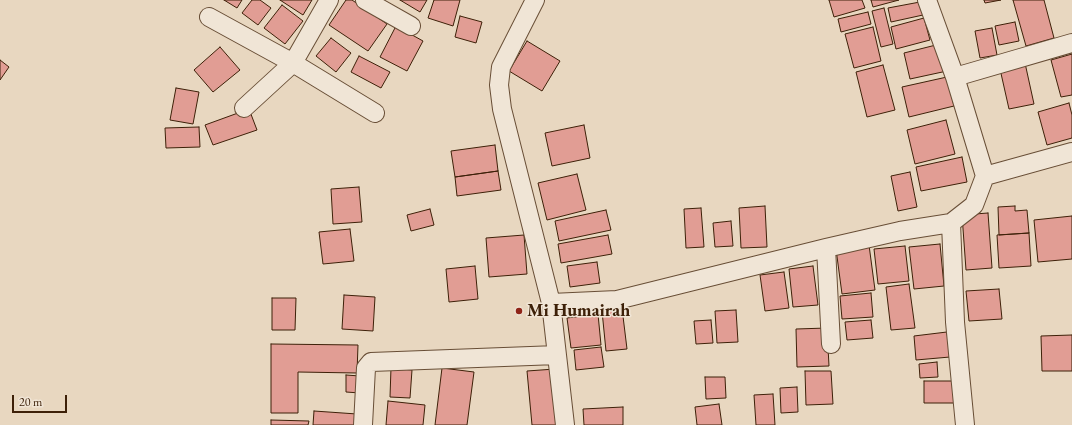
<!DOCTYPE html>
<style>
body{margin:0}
#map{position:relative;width:1072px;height:425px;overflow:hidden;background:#e8d7c0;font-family:"EB Garamond",serif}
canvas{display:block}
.scale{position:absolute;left:12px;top:395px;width:55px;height:18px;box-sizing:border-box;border:2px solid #3d2008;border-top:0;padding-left:5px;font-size:12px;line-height:14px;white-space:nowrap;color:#3d2008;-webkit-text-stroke:3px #f0e5d6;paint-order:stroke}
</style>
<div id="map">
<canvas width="1072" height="425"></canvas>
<div class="scale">20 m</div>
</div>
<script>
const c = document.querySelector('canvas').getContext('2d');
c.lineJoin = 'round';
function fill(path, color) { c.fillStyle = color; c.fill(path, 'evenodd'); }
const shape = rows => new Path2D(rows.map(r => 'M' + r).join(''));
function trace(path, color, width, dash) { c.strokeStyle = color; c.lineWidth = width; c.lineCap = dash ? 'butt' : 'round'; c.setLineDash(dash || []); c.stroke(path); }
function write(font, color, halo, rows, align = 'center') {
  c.font = font + ' "EB Garamond",serif'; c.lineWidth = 3; c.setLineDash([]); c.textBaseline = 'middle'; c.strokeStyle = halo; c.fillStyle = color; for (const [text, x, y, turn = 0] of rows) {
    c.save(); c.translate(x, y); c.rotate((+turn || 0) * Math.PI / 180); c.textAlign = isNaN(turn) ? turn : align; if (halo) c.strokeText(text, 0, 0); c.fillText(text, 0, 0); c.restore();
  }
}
const building = shape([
 [224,0,242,0,237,8,224,0],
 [252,0,260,0,271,8,258,25,242,13,252,0],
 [280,0,312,0,303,15,280,0],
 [346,0,352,0,387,24,368,51,329,25,346,0],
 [400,0,427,0,420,12,400,0],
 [434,0,460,0,453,26,428,18,434,0],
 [829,0,862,0,865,8,834,17,829,0],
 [871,0,899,0,873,7,871,0],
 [984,0,1001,0,985,3,984,0],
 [1013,0,1044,0,1054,38,1026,46,1013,0],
 [920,2,923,15,891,22,888,8,920,2],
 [282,5,303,21,285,44,264,28,282,5],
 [884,8,893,44,881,47,872,11,884,8],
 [868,12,871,24,841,32,838,19,868,12],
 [460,16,482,22,476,43,455,37,460,16],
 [924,18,930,40,896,49,891,27,924,18],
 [1015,22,1019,41,999,45,995,26,1015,22],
 [396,26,423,41,407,71,380,57,396,26],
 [873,27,881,61,854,68,845,34,873,27],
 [992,28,997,55,980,58,975,31,992,28],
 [331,38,351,53,336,72,316,56,331,38],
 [527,41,560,61,542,91,509,71,527,41],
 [940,44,947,71,910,79,904,53,940,44],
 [220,47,240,70,213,92,194,70,220,47],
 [1072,54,1072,95,1061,97,1051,60,1072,54],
 [359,56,390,72,381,88,351,72,359,56],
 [0,60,9,67,0,80,0,60],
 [1025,63,1034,104,1009,109,1000,69,1025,63],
 [883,65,895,110,867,117,856,72,883,65],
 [947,77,954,106,909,117,902,87,947,77],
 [176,88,199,92,193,124,170,120,176,88],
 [1069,103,1072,115,1072,138,1047,145,1038,112,1069,103],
 [249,109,257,130,213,145,205,125,249,109],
 [946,120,955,154,915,164,907,130,946,120],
 [584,125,590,158,552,166,545,133,584,125],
 [199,127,200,147,166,148,165,128,199,127],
 [495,145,498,171,455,177,451,151,495,145],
 [962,157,967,182,921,191,916,167,962,157],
 [498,171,501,190,457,196,455,177,498,171],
 [910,172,917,207,898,211,891,176,910,172],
 [577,174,586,210,547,220,538,183,577,174],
 [359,187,362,222,333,224,331,189,359,187],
 [765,206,767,247,741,248,739,208,765,206],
 [1015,206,1015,211,1027,210,1029,233,999,235,998,207,1015,206],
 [701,208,704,247,686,248,684,209,701,208],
 [430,209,434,225,411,231,407,215,430,209],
 [606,210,611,230,559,241,555,221,606,210],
 [988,213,992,268,966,270,962,215,988,213],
 [1072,216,1072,259,1038,262,1034,220,1072,216],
 [731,221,733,246,715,247,713,223,731,221],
 [350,229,354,261,323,264,319,232,350,229],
 [1029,233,1031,266,999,268,997,235,1029,233],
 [524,235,527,274,489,277,486,238,524,235],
 [608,235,612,254,561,263,558,244,608,235],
 [940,244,944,286,914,289,909,247,940,244],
 [869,245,875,290,842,294,836,249,869,245],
 [905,246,909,281,878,284,874,249,905,246],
 [597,262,600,283,570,287,567,266,597,262],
 [475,266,478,299,449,302,446,269,475,266],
 [813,266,818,305,793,307,789,269,813,266],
 [784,272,789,308,765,311,760,275,784,272],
 [909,284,915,328,891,330,886,287,909,284],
 [999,289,1002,319,969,321,966,291,999,289],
 [871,293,873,317,842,319,840,296,871,293],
 [344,295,375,297,373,331,342,329,344,295],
 [272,298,296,298,295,330,272,330,272,298],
 [622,308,627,349,606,351,602,311,622,308],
 [736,310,738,342,717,343,715,311,736,310],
 [598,314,601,345,571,348,567,318,598,314],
 [711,320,713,343,696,344,694,321,711,320],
 [871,320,873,338,847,340,845,322,871,320],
 [827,328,829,366,797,367,796,329,827,328],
 [947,332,950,357,916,360,914,336,947,332],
 [1072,335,1072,371,1042,371,1041,336,1072,335],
 [271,344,358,345,357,373,298,372,298,413,271,413,271,344],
 [601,347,604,367,576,370,574,350,601,347],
 [937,362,938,377,920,378,919,364,937,362],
 [391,368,412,370,410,398,390,397,391,368],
 [442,368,474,372,467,425,435,425,442,368],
 [555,369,561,425,532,425,527,371,555,369],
 [805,371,831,371,833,404,806,405,805,371],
 [346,375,360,376,360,393,346,392,346,375],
 [705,377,725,377,726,398,706,399,705,377],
 [924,381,954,381,954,403,924,403,924,381],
 [797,387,798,412,781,413,780,388,797,387],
 [773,394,775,425,756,425,754,395,773,394],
 [388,401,425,405,423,425,386,425,388,401],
 [719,404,722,425,697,425,695,407,719,404],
 [623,407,623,425,584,425,583,409,623,407],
 [314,411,357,414,357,425,313,425,314,411],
 [271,420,309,421,308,425,271,425,271,420]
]);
fill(building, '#e19d94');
trace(building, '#3d2008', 1);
const minor = shape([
 [365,0,411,26],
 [535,0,501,67,499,85,502,109,551,303,565,425],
 [209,17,293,63,375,113],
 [955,77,1072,43],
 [244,108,293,63,329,0],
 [985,176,1072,152],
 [951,223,955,322,965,425],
 [826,248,831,344],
 [551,303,617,300,826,248,900,231,951,223,974,205,985,176,955,77,927,0],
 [363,425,366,368,371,362,557,355]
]);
trace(minor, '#684e36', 20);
trace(minor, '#f0e5d6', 18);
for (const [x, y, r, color] of [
 [519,311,4,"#8f2418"]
]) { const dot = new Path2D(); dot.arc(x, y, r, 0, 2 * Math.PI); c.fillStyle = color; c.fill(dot); trace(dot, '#f0e5d6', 1.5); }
write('bold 18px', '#3d2008', '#f0e5d6', [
 ["Mi Humairah",527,311]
], 'left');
</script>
